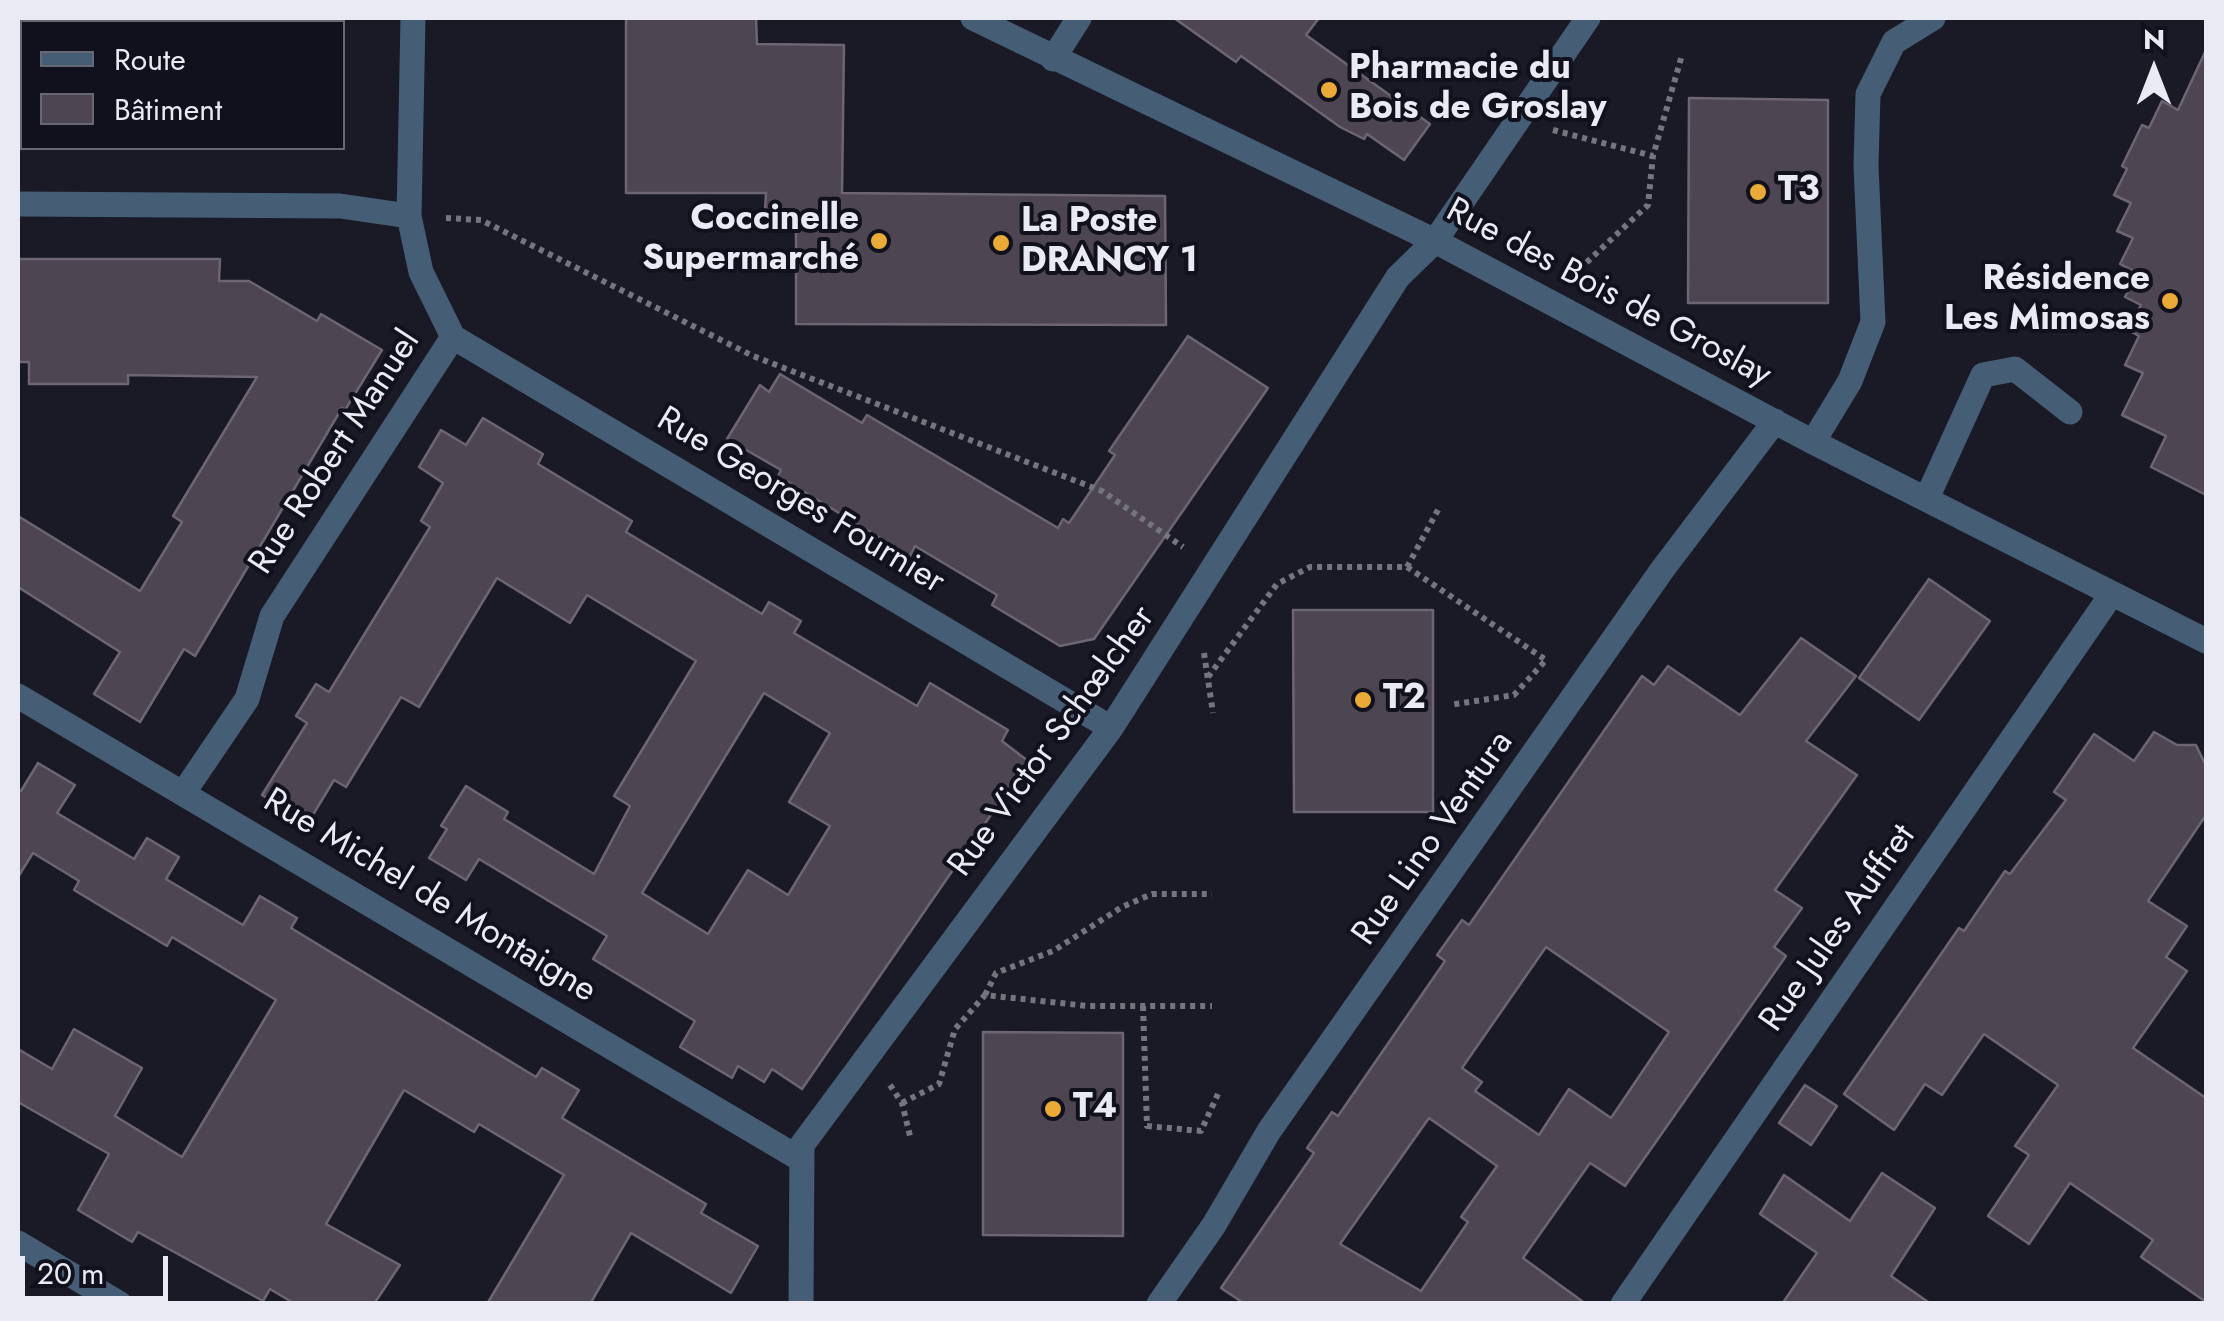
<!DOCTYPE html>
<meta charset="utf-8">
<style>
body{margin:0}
#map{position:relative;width:2224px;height:1321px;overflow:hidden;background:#191a26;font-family:Jost,sans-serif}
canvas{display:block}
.frame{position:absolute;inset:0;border:20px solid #e9eaf3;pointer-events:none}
.legend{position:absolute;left:20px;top:20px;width:325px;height:130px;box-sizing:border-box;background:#10111d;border:2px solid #676873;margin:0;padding:12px 18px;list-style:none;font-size:30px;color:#e9eaf3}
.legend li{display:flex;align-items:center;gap:20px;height:50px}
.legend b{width:50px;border:2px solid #676873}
.north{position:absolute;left:2104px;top:20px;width:100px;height:100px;-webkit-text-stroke:8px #10111d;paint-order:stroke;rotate:0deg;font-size:28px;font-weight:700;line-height:40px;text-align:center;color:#e9eaf3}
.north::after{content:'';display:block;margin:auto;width:35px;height:45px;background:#e9eaf3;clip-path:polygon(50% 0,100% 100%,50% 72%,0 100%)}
.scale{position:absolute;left:20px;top:1256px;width:148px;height:45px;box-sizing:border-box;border:5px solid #e9eaf3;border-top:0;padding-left:12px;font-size:30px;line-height:35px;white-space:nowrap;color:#e9eaf3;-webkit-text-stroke:8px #10111d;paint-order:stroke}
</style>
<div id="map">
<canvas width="2224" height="1321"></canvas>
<div class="frame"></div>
<ul class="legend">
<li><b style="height:12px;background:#465d76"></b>Route</li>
<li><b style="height:28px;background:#4d4552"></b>Bâtiment</li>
</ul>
<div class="north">N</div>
<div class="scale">20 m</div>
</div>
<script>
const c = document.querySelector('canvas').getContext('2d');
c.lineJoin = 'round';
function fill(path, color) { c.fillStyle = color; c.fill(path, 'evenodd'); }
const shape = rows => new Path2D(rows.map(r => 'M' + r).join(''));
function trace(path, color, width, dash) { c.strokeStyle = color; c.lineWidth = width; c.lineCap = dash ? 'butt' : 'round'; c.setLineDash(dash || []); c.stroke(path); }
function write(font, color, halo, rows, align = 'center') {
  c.font = font + ' Jost,sans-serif'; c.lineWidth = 8; c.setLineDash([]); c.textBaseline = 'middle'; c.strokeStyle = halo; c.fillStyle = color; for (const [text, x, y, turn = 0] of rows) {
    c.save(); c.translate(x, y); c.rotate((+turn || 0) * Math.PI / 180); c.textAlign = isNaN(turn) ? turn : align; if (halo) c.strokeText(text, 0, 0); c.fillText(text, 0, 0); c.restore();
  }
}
const building = shape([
 [626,18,756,18,757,44,844,45,842,193,1165,196,1166,325,796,324,796,212,765,212,766,193,626,193,626,18],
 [1174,18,1319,18,1306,35,1430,124,1404,160,1367,134,1364,139,1340,127,1241,56,1236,62,1174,18],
 [2206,50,2206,495,2151,467,2166,436,2122,415,2143,373,2125,365,2139,336,2128,330,2141,305,2125,297,2137,273,2120,264,2133,238,2117,231,2131,203,2114,195,2127,169,2122,166,2142,125,2149,128,2162,101,2178,110,2206,50],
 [1689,98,1828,100,1828,303,1688,303,1689,98],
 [18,259,220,259,219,281,249,281,317,321,321,314,382,350,345,410,342,408,195,656,184,649,140,722,94,694,120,652,18,587,18,516,140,591,182,522,173,516,257,377,128,375,128,384,29,384,29,362,18,362,18,259],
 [1188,336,1268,388,1094,639,1060,646,992,605,997,595,915,546,910,556,778,476,781,470,727,439,760,385,769,392,780,374,862,423,867,415,1058,528,1063,519,1069,523,1115,455,1109,451,1188,336],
 [483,418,543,454,538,464,632,521,626,532,762,614,769,602,801,621,794,633,917,706,930,683,1008,730,1002,741,1028,761,802,1089,772,1069,764,1082,738,1066,732,1078,680,1047,695,1021,593,959,607,936,479,859,466,880,429,858,447,829,441,826,466,786,508,812,504,819,594,874,630,806,614,796,696,661,587,595,570,623,497,578,419,707,401,697,346,787,334,780,308,823,262,795,307,723,296,716,316,684,329,692,430,527,421,521,443,483,419,467,441,430,466,445,483,418],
 [764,693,830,733,789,802,830,826,788,895,748,870,708,934,642,893,764,693],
 [1929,579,1990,621,1919,720,1859,678,1929,579],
 [1293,610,1433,610,1433,812,1294,812,1293,610],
 [1801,638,1856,676,1806,741,1857,775,1775,890,1802,908,1774,947,1786,956,1625,1186,1590,1163,1523,1258,1586,1304,1245,1304,1221,1288,1314,1153,1307,1148,1332,1112,1338,1116,1445,961,1437,955,1462,920,1469,925,1642,676,1654,685,1668,666,1740,715,1801,638],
 [1546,947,1669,1032,1611,1118,1569,1089,1539,1135,1475,1091,1482,1082,1462,1068,1546,947],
 [1429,1118,1497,1166,1461,1217,1468,1222,1421,1291,1340,1244,1429,1118],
 [2154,732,2177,745,2196,745,2206,766,2206,815,2148,901,2187,926,2166,957,2187,971,2133,1048,2206,1098,2206,1302,2141,1257,2153,1240,2070,1183,2029,1244,1988,1216,2029,1155,2015,1146,2058,1085,1984,1034,1942,1095,1925,1084,1894,1130,1844,1094,1959,928,1964,931,2005,871,2010,874,2066,800,2054,792,2094,734,2134,761,2154,732],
 [38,763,75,785,57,813,134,859,147,838,179,857,166,879,243,925,260,896,297,918,291,928,536,1077,542,1068,579,1090,562,1118,706,1204,701,1213,758,1246,731,1293,631,1233,590,1304,487,1304,564,1175,479,1124,474,1132,404,1090,326,1224,400,1265,374,1304,295,1304,270,1289,263,1301,138,1232,132,1242,78,1210,109,1154,18,1102,18,1049,52,1069,74,1029,142,1068,115,1116,182,1157,276,1000,172,937,167,946,74,890,79,881,33,853,18,877,18,789,21,791,38,763],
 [983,1032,1123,1033,1123,1236,983,1235,983,1032],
 [1805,1085,1837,1106,1811,1145,1779,1123,1805,1085],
 [1882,1173,1935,1208,1891,1276,1931,1304,1782,1304,1817,1253,1760,1214,1784,1175,1850,1221,1882,1173]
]);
fill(building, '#4d4552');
trace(building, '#6d6573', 2.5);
trace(shape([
 [1553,130,1653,156],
 [446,218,481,220,753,356,1102,491,1183,547],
 [1572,276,1648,205,1653,156,1682,55],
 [1407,567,1439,508],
 [1204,653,1213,713],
 [1208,677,1277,584,1310,567,1407,567,1546,660,1514,695,1450,705],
 [985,995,996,973,1053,951,1122,907,1152,894,1212,894],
 [1143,1006,1147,1126,1201,1131,1218,1094],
 [890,1085,902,1103,910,1136],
 [902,1103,939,1084,955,1029,985,995,1088,1006,1212,1006]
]), '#74757f', 6, [5, 5]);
trace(shape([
 [413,18,409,216,421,272,453,337],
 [973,18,1435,241,1813,442,2206,641],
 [1053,59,1079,18],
 [18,204,340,206,409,216],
 [453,337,1111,728],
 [1813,442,1850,381,1873,322,1866,166,1868,94,1894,42,1933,18],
 [1927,498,1983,375,2015,369,2070,412],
 [18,696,802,1160],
 [184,792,247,699,272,616,453,337],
 [18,1243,120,1304],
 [801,1304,802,1145,1111,728,1398,277,1435,241,1588,18],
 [1159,1304,1214,1225,1269,1131,1662,570,1775,421],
 [1623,1304,2111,595]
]), '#465d76', 25);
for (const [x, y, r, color] of [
 [1329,90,10,"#eaaa38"],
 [1758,192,10,"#eaaa38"],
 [879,241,10,"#eaaa38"],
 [1001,243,10,"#eaaa38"],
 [2170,301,10,"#eaaa38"],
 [1363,700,10,"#eaaa38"],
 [1053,1109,10,"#eaaa38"]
]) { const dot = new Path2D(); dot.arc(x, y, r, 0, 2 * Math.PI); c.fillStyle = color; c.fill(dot); trace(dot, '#10111d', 4); }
write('bold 35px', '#e9eaf3', '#10111d', [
 ["Pharmacie du",1349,70],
 ["Bois de Groslay",1349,110],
 ["T3",1778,192],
 ["Coccinelle",859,221,"right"],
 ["Supermarché",859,261,"right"],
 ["La Poste",1021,223],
 ["DRANCY 1",1021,263],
 ["Résidence",2150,281,"right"],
 ["Les Mimosas",2150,321,"right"],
 ["T2",1383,700],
 ["T4",1073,1109]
], 'left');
write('35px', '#e9eaf3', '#10111d', [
 ["Rue des Bois de Groslay",1608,294,28],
 ["Rue Robert Manuel",336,453,-57],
 ["Rue Georges Fournier",800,502,31],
 ["Rue Victor Schœlcher",1053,742,-54],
 ["Rue Lino Ventura",1434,839,-55],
 ["Rue Michel de Montaigne",429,897,31],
 ["Rue Jules Auffret",1839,929,-55]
]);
</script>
